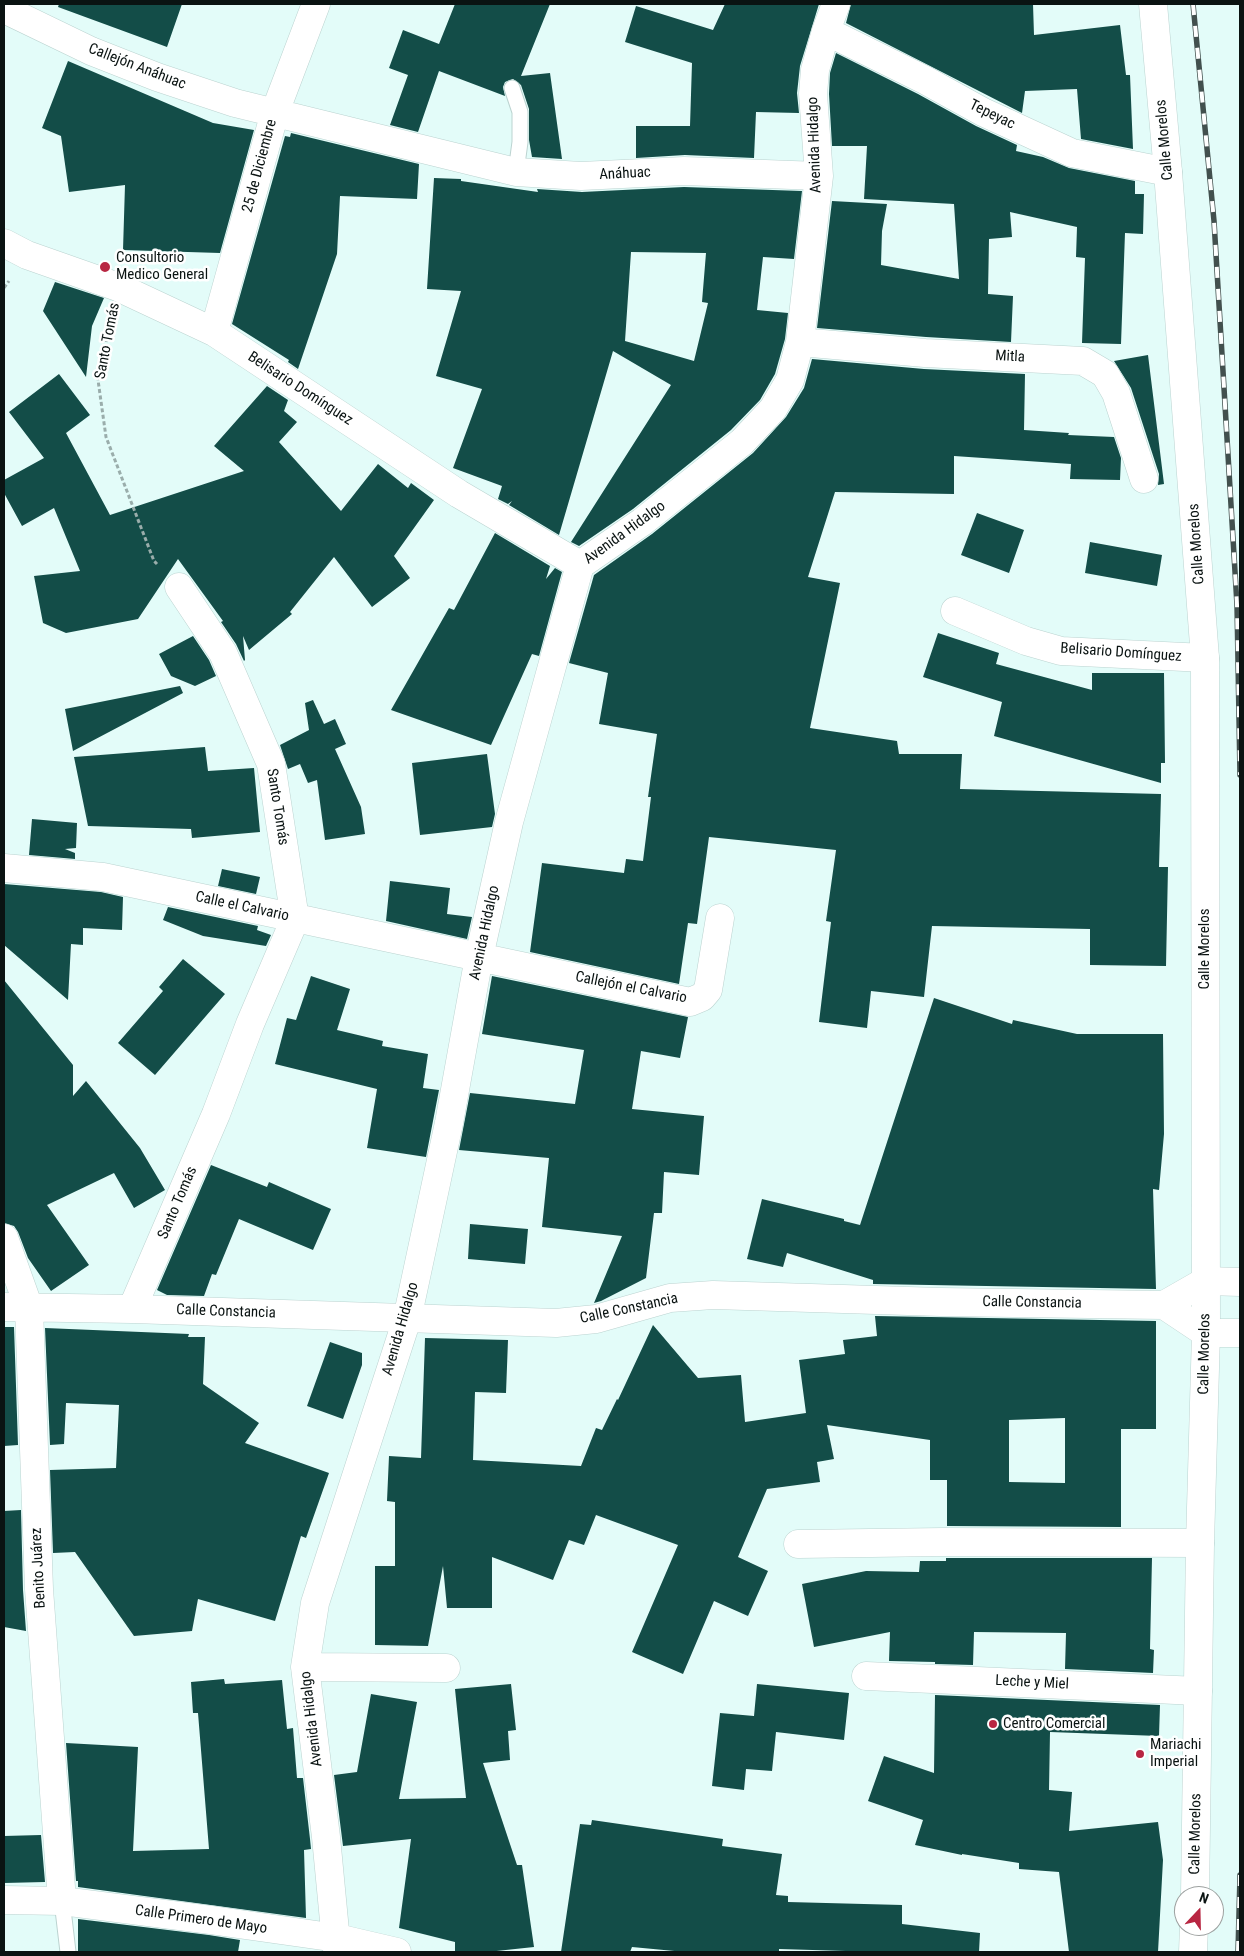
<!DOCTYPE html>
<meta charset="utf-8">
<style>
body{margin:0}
#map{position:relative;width:1244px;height:1956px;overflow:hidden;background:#e3fcf9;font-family:"Roboto Condensed",sans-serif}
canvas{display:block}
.frame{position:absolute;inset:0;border:5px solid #0a1312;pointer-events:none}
.north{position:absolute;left:1174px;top:1886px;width:50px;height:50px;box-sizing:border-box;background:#fff;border:1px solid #9da1a0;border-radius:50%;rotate:21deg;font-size:14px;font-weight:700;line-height:20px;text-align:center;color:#0a1312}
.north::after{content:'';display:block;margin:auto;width:18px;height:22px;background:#b82642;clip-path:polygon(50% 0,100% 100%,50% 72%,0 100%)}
</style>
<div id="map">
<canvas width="1244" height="1956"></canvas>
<div class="frame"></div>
<div class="north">N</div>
</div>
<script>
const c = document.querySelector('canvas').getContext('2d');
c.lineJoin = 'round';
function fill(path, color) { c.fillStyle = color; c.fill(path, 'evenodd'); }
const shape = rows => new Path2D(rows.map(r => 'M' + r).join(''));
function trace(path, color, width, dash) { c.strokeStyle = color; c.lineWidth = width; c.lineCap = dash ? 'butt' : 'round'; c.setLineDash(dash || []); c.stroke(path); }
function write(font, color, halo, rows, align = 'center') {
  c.font = font + ' "Roboto Condensed",sans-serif'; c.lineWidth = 5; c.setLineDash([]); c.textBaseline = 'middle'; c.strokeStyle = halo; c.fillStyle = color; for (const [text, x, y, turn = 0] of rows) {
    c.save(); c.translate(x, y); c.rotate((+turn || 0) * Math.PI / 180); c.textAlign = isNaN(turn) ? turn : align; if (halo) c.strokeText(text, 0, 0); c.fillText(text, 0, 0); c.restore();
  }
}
fill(shape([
 [59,4,182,4,167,47,58,7],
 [455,4,550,4,521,76,550,73,562,159,532,157,529,140,529,109,521,85,513,79,505,82,503,87,505,96,439,71,418,132,390,125,408,75,389,68,403,30,439,44],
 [725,4,819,4,800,66,797,93,799,113,756,112,754,158,685,155,636,158,636,126,690,126,692,63,625,42,636,6,713,30],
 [851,4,1033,4,1034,35,1120,25,1126,75,1130,75,1133,149,1081,139,1077,89,1025,91,1022,113,846,23],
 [836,53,918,94,976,126,1017,145,1016,151,1043,157,1069,168,1135,181,1135,194,1144,194,1143,234,1125,233,1121,344,1082,343,1085,258,1076,257,1077,227,1010,212,1012,237,989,239,988,294,1013,296,1011,342,926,337,817,328,832,201,887,204,882,231,881,265,959,279,954,204,864,199,867,146,832,146,829,94,830,73],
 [68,61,213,123,254,130,220,253,123,250,125,185,69,192,61,136,42,128],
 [291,133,419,164,417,199,340,196,337,254,298,369,288,362,289,360,232,324,285,136,290,137],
 [434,178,461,179,461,181,538,192,537,189,582,192,684,187,802,191,794,259,763,257,757,310,788,313,785,339,775,374,760,400,731,430,633,509,579,546,571,542,671,385,613,351,559,535,509,505,512,501,508,504,498,499,502,486,453,468,482,389,436,376,461,291,427,289],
 [631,252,706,253,702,302,708,303,694,361,625,341],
 [55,282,104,298,92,326,86,377,43,311],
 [1148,355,1164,484,1158,485,1159,474,1131,388,1114,361],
 [812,359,924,369,1025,374,1024,430,1069,433,1068,435,1114,437,1121,458,1120,480,1070,479,1071,464,954,456,954,494,835,492,808,577,840,583,810,728,897,741,899,754,962,754,960,789,1161,794,1159,867,1168,867,1166,966,1090,965,1090,929,932,926,924,997,871,991,867,1028,819,1022,831,922,826,921,836,850,709,837,697,924,688,923,679,984,530,952,542,863,624,873,626,859,643,861,651,797,648,797,657,734,599,724,608,673,569,663,594,575,652,534,753,453,786,417,804,388],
 [59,374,90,415,66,433,110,515,244,471,214,446,267,386,288,400,284,411,297,422,279,442,341,511,378,464,408,488,411,483,434,500,394,556,410,578,372,607,334,557,290,612,292,614,249,650,243,636,245,660,244,661,236,644,221,622,223,621,178,559,138,619,66,633,43,623,34,576,80,571,54,508,22,526,4,493,4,480,44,458,9,412],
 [977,513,1024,530,1009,573,961,555],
 [495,533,550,566,546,579,555,568,562,572,539,656,532,654,491,745,391,710,449,608,454,610],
 [1090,542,1162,555,1157,586,1085,573],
 [938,633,999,653,996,664,1092,690,1092,673,1164,673,1165,763,1161,763,1161,783,994,736,1002,702,923,677],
 [193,636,209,660,216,676,195,686,171,676,159,654],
 [180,686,183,693,73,751,65,709],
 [313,700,324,724,335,719,346,744,335,749,361,807,365,834,325,840,317,780,308,783,300,764,288,769,280,745,309,730,305,703],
 [205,747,208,771,254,768,260,832,192,838,191,829,88,826,74,757],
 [487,754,495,814,492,827,420,835,412,763],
 [32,819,77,823,76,848,65,849,75,853,75,859,29,855],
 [222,869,260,877,256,894,218,886],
 [390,881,450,888,447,914,472,917,467,939,386,921],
 [4,884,101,892,123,897,122,930,83,928,83,945,71,944,68,1000,4,945],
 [168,907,258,926,257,930,271,935,266,946,203,936,163,920],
 [183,959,225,994,155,1075,118,1043,163,991,159,987],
 [311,976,350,989,337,1030,383,1041,382,1046,428,1054,423,1088,439,1090,426,1157,367,1148,377,1089,275,1064,287,1018,296,1020],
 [492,976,688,1017,680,1058,641,1051,632,1109,704,1116,699,1175,664,1172,662,1213,654,1213,646,1278,601,1301,594,1303,622,1236,542,1227,549,1158,459,1150,470,1093,575,1104,584,1050,482,1034],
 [4,980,73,1065,73,1096,86,1081,140,1148,165,1190,134,1208,114,1173,47,1205,89,1265,51,1291,28,1258,18,1232,14,1226,4,1223],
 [934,998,1012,1024,1013,1020,1077,1034,1163,1034,1164,1134,1159,1190,1153,1189,1156,1289,873,1284,873,1280,787,1253,783,1267,747,1259,762,1199,844,1219,844,1221,860,1225],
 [211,1165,267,1187,269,1182,331,1209,313,1250,239,1219,216,1275,212,1274,204,1296,167,1295,157,1290],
 [470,1224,528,1229,525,1264,468,1259],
 [875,1316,1156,1321,1156,1429,1121,1429,1121,1527,947,1526,947,1480,930,1480,930,1440,827,1425,834,1459,817,1462,820,1482,767,1489,738,1557,768,1571,748,1616,714,1601,683,1674,632,1652,678,1545,596,1515,584,1545,569,1540,553,1580,492,1557,492,1608,447,1608,443,1566,428,1646,375,1645,375,1566,395,1566,395,1502,387,1501,389,1456,421,1458,425,1338,508,1340,506,1393,475,1392,473,1460,581,1466,596,1428,602,1430,617,1399,618,1400,653,1325,698,1378,741,1375,745,1422,806,1413,799,1360,845,1354,843,1340,877,1336],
 [1065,1418,1065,1483,1009,1482,1009,1420],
 [4,1327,14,1327,18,1445,4,1446],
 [45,1328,189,1334,188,1337,205,1337,203,1384,259,1423,245,1443,329,1473,306,1538,301,1536,275,1621,198,1599,192,1631,134,1636,75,1552,53,1553,50,1470,116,1468,119,1405,66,1403,64,1444,50,1445],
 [330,1342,362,1353,362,1365,343,1419,307,1406],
 [21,1510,23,1590,26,1631,4,1627,4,1511],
 [946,1558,1152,1558,1150,1649,1154,1650,1153,1673,1065,1669,1066,1633,974,1632,973,1665,935,1664,935,1662,889,1661,890,1632,814,1647,802,1584,866,1571,919,1572,920,1561,946,1561],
 [224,1679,225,1684,282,1680,287,1729,293,1728,297,1778,303,1778,310,1839,311,1849,304,1850,306,1918,78,1887,78,1881,76,1881,66,1743,138,1747,133,1851,209,1849,198,1713,193,1713,191,1682],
 [511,1684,516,1730,508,1731,510,1760,483,1763,517,1865,522,1865,534,1947,487,1952,455,1952,455,1942,399,1928,411,1839,343,1846,334,1775,357,1772,371,1694,417,1702,399,1799,466,1798,455,1689],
 [757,1684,849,1693,844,1740,776,1732,772,1771,746,1769,744,1790,712,1786,720,1713,754,1716],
 [935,1695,1160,1705,1159,1736,1050,1732,1049,1790,1072,1792,1069,1831,1158,1822,1163,1860,1158,1952,1069,1952,1059,1872,1019,1869,1019,1863,962,1854,962,1855,915,1845,923,1820,868,1801,884,1756,934,1773],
 [592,1820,723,1839,722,1846,782,1854,776,1895,788,1896,788,1902,902,1905,902,1924,980,1933,979,1952,879,1952,779,1949,779,1952,685,1952,632,1947,630,1952,561,1952,580,1824,591,1825],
 [41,1835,45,1882,4,1883,4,1836],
 [78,1919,209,1935,240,1940,238,1952,78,1952]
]), '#134d48');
const service = shape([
 [512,88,520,112,520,142,516,172],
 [62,1901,68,1952]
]);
const minor = shape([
 [4,9,91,51,157,77,235,103,516,172,581,176,684,171,819,176],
 [826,31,925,80,983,112,1072,153,1168,172],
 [4,243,27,255,118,287,214,332,459,494,580,565],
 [214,332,275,112,316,4],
 [800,342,925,353,1083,361,1105,374,1116,393,1144,479],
 [955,611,1026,641,1061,651,1205,658],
 [4,868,103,877,690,1002,702,997,708,990,720,918],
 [4,1238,29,1308,39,1589,62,1901],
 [1164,1305,1206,1333,1240,1333],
 [4,1307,132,1309,556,1323,596,1319,670,1298,713,1295,941,1302,1164,1305,1206,1281,1240,1282],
 [132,1309,216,1114,250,1024,295,919,271,764,223,653,179,587],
 [798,1544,943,1542,1200,1543],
 [305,1667,446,1668],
 [866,1676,1198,1691],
 [4,1900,62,1901,211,1920,337,1938,397,1952],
 [337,1952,326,1837,305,1667,315,1603,407,1319,449,1123,479,957,509,822,580,565,642,522,742,442,773,409,790,380,800,342,819,176,813,94,815,70,826,31,836,4]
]);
const tertiary = shape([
 [1153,4,1168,172,1205,658,1206,1333,1200,1543,1195,1896],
 [1193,1952,1194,1926]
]);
trace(service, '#bbd3d0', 17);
trace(minor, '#bbd3d0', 29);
trace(tertiary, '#bbd3d0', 29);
trace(shape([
 [4,288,9,281],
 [111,319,98,380,106,437,154,561,157,564]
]), '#9aadab', 3, [4, 2.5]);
trace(service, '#fff', 15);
trace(minor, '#fff', 28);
trace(tertiary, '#fff', 28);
const rail = shape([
 [1193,4,1214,221,1237,605,1240,775],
 [1238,1952,1240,1875]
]);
trace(rail, '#42504e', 5.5);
trace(rail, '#fff', 4, [11]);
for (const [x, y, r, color] of [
 [105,267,6,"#b82642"],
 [993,1724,5,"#b82642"],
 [1140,1754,5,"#b82642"]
]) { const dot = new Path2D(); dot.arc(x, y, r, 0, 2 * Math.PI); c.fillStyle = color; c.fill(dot); trace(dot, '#fff', 2); }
write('15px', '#0a1312', '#fff', [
 ["Callejón Anáhuac",137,67,21],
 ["Tepeyac",992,115,26],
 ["Calle Morelos",1165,140,-95],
 ["Avenida Hidalgo",815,145,-92],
 ["25 de Diciembre",260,166,-75],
 ["Anáhuac",625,174,-3],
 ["Santo Tomás",108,341,-79],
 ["Mitla",1010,357,3],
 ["Belisario Domínguez",300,389,33],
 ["Avenida Hidalgo",625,533,-36],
 ["Calle Morelos",1197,544,-94],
 ["Belisario Domínguez",1121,653,4],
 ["Santo Tomás",277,807,81],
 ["Calle el Calvario",242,907,12],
 ["Avenida Hidalgo",485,933,-78],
 ["Calle Morelos",1205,949,-90],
 ["Callejón el Calvario",631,988,11],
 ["Santo Tomás",178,1203,-67],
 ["Calle Constancia",1032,1303,1],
 ["Calle Constancia",629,1309,-12],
 ["Calle Constancia",226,1312,2],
 ["Avenida Hidalgo",401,1329,-74],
 ["Calle Morelos",1205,1354,-89],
 ["Benito Juárez",39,1568,-93],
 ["Leche y Miel",1032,1683,3],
 ["Avenida Hidalgo",312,1719,-97],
 ["Calle Morelos",1196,1834,-89],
 ["Calle Primero de Mayo",201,1920,8]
]);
write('15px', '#0a1312', '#fff', [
 ["Consultorio",116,258],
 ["Medico General",116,275],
 ["Centro Comercial",1003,1724],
 ["Mariachi",1150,1745],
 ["Imperial",1150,1762]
], 'left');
</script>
